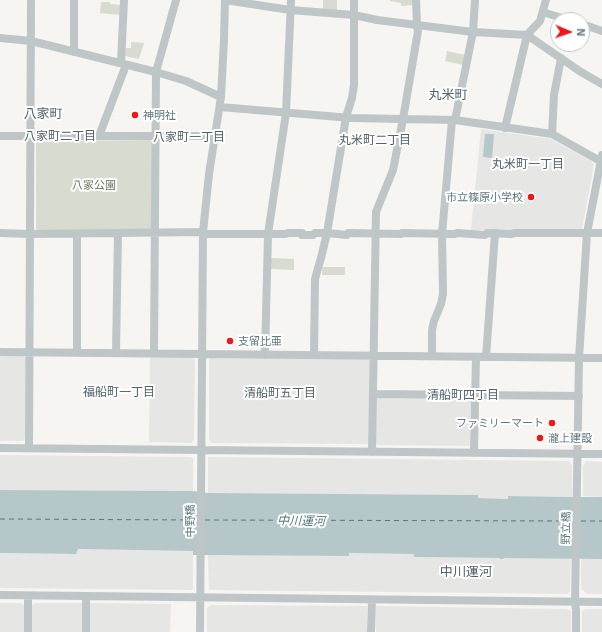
<!DOCTYPE html>
<meta charset="utf-8">
<style>
body{margin:0}
#map{position:relative;width:602px;height:632px;overflow:hidden;background:#f6f5f1;font-family:"Exo 2",sans-serif}
canvas{display:block}
.north{position:absolute;left:550px;top:12px;width:40px;height:40px;box-sizing:border-box;background:#fff;border:1px solid #bfc9cc;border-radius:50%;rotate:92deg;font-size:11px;font-weight:700;line-height:16px;text-align:center;color:#5e797f}
.north::after{content:'';display:block;margin:auto;width:14px;height:18px;background:#f01718;clip-path:polygon(50% 0,100% 100%,50% 72%,0 100%)}
</style>
<div id="map">
<canvas width="602" height="632"></canvas>
<div class="north">N</div>
</div>
<script>
const c = document.querySelector('canvas').getContext('2d');
c.lineJoin = 'round';
function fill(path, color) { c.fillStyle = color; c.fill(path, 'evenodd'); }
const shape = rows => new Path2D(rows.map(r => 'M' + r).join(''));
function trace(path, color, width, dash) { c.strokeStyle = color; c.lineWidth = width; c.lineCap = dash ? 'butt' : 'round'; c.setLineDash(dash || []); c.stroke(path); }
function write(font, color, halo, rows, align = 'center') {
  c.font = font + ' "Exo 2","Noto Sans JP",sans-serif'; c.lineWidth = 4; c.setLineDash([]); c.textBaseline = 'middle'; c.strokeStyle = halo; c.fillStyle = color; for (const [text, x, y, turn = 0] of rows) {
    c.save(); c.translate(x, y); c.rotate((+turn || 0) * Math.PI / 180); c.textAlign = isNaN(turn) ? turn : align; if (halo) c.strokeText(text, 0, 0); c.fillText(text, 0, 0); c.restore();
  }
}
fill(shape([
 [481,129,551,139,591,161,594,165,582,229,471,230],
 [0,356,23,356,26,358,25,439,23,441,0,441],
 [150,357,193,357,195,360,194,440,191,443,149,442],
 [211,358,368,359,371,363,370,442,367,444,212,443,209,440,209,359],
 [379,397,472,398,472,446,378,445,375,442,376,399],
 [0,455,191,457,193,458,193,491,0,490],
 [208,457,569,461,572,465,572,497,508,496,508,499,478,498,477,495,208,493],
 [586,461,602,462,602,497,583,496,583,466],
 [77,549,193,551,193,590,0,588,0,553,76,554],
 [349,553,414,554,414,557,500,558,501,559,503,559,504,558,571,558,570,592,568,594,210,590,209,590,208,555,348,556],
 [581,558,602,559,602,594,587,594,582,590,581,583],
 [0,603,21,603,24,605,24,632,0,632],
 [35,603,81,603,84,606,83,632,32,632,32,605],
 [89,603,171,604,170,632,89,632],
 [211,605,367,606,367,632,207,632,207,608],
 [377,606,567,609,571,611,571,632,376,632,376,607],
 [585,609,602,609,602,632,582,632,582,612]
]), '#e6e6e5');
fill(shape([
 [323,0,337,0,337,10,323,9],
 [390,0,413,0,413,5,401,6,401,3,390,1],
 [101,2,109,2,111,4,121,5,121,15,100,13],
 [131,42,144,43,139,59,125,56,126,48,131,48],
 [447,51,465,55,463,65,445,61],
 [150,140,153,143,152,230,38,230,36,229,36,142,38,141],
 [271,258,294,259,294,270,271,269],
 [322,267,345,267,345,275,322,275]
]), '#d7dbd0');
fill(shape([
 [485,134,494,134,492,158,483,157],
 [0,490,193,491,208,493,478,495,478,498,508,499,508,496,572,497,602,497,602,559,504,558,503,559,500,559,500,558,414,557,414,554,349,553,349,556,193,555,193,551,78,549,76,554,0,553]
]), '#b5c7c8');
trace(shape([
 [0,519,197,520],
 [205,520,573,521],
 [581,521,602,521]
]), '#597a7b', 1, [5, 4]);
trace(shape([
 [74,0,74,52],
 [225,0,290,10,354,15,377,20,473,32],
 [543,12,568,20],
 [582,24,602,31],
 [473,32,527,35,540,21,546,0],
 [0,38,31,41,156,72,186,81,221,97],
 [121,63,124,0],
 [220,107,351,118,455,120,552,134,602,162],
 [455,120,473,32,475,0],
 [505,128,527,35,581,72,602,84],
 [552,134,554,95,561,58],
 [0,136,215,136],
 [99,136,126,65],
 [0,233,30,234,203,232],
 [77,234,77,353],
 [203,234,286,234,288,233,302,233,302,235,313,235,315,233,327,233,347,235,348,233,401,234,402,233,455,234,457,233,485,235,487,233,511,234,515,233,602,233],
 [0,352,602,358],
 [116,353,118,233],
 [154,353,156,72,176,0],
 [265,355,268,234,286,113,291,0],
 [314,355,315,279,318,268,321,258,327,233,346,117,352,98,354,85,354,0],
 [432,356,432,330,434,321,441,304,443,294,442,234,452,120],
 [486,357,495,233],
 [373,394,579,396],
 [0,448,602,454],
 [29,448,31,0],
 [372,452,376,212,393,170,403,119,418,31,417,25,416,0],
 [474,453,476,357],
 [0,595,602,602],
 [28,632,28,596],
 [86,632,86,596],
 [200,632,203,232,209,174,221,97,224,39,225,0],
 [371,632,372,600],
 [576,632,576,610,575,602,579,358,587,233,602,155]
]), '#bfc6c8', 8);
for (const [x, y, r, color] of [
 [135,115,4,"#f01718"],
 [531,197,4,"#f01718"],
 [230,341,4,"#f01718"],
 [552,423,4,"#f01718"],
 [540,438,4,"#f01718"]
]) { const dot = new Path2D(); dot.arc(x, y, r, 0, 2 * Math.PI); c.fillStyle = color; c.fill(dot); trace(dot, '#fff', 1.5); }
write('11px', '#5e797f', '#fff', [
 ["神明社",143,115],
 ["市立篠原小学校",523,197,"right"],
 ["支留比亜",238,341],
 ["ファミリーマート",544,423,"right"],
 ["瀧上建設",548,438]
], 'left');
write('11px', '#68775d', '#fff', [
 ["八家公園",94,185]
]);
write('11px', '#5e797f', '#fff', [
 ["中野橋",190,521,-90],
 ["野立橋",566,528,-89]
]);
write('12px', '#516469', '#fff', [
 ["八家町二丁目",60,136],
 ["八家町一丁目",189,137],
 ["丸米町二丁目",375,140],
 ["丸米町一丁目",528,164],
 ["福船町一丁目",119,392],
 ["清船町五丁目",280,393],
 ["清船町四丁目",463,395]
]);
write('italic 12px', '#597a7b', '#fff', [
 ["中川運河",301,521,1]
]);
write('13px', '#516469', '#fff', [
 ["丸米町",448,95],
 ["八家町",43,114],
 ["中川運河",466,572]
]);
</script>
